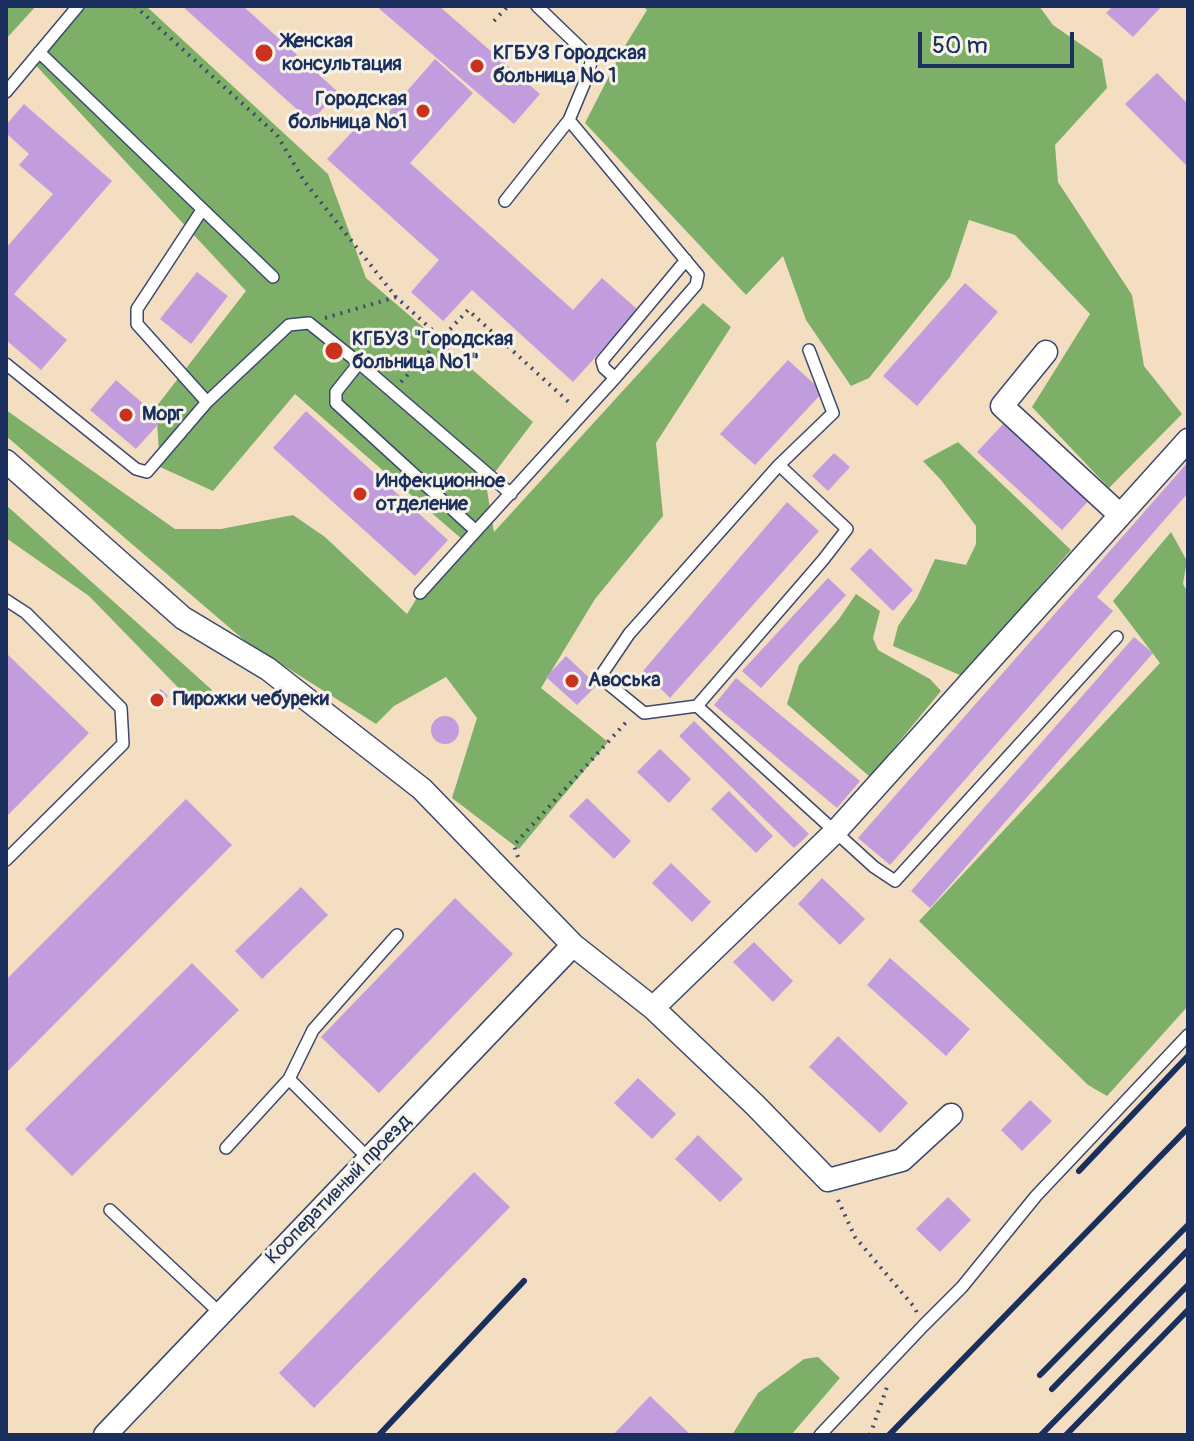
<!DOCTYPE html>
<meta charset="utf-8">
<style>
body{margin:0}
#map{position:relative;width:1194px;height:1441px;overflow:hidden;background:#f3dec2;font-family:Pangolin,sans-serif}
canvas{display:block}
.frame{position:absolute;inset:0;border:8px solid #1b2f5e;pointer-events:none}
.scale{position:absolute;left:918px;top:32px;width:156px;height:36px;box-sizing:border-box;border:4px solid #1b2f5e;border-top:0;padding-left:10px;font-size:24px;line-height:28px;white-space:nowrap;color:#1b2f5e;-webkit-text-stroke:6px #f7f3e8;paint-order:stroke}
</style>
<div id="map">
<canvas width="1194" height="1441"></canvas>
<div class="frame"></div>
<div class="scale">50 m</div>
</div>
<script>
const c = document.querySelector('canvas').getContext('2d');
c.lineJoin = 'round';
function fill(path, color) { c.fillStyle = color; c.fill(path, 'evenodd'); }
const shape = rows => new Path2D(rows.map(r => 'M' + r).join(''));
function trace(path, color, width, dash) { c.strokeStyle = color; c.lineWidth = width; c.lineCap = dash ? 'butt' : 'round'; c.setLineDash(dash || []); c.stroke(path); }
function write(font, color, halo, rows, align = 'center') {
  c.font = font + ' Pangolin,sans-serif'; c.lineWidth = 6; c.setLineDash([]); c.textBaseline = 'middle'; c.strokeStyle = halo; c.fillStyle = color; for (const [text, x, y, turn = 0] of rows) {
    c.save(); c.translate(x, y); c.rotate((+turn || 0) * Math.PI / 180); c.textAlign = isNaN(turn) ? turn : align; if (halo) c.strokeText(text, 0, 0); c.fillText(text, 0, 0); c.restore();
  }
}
fill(shape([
 [6,6,36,6,6,39],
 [79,6,146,6,328,174,366,278,533,422,486,484,494,532,703,303,731,327,656,443,663,516,595,599,541,688,608,742,519,849,452,798,477,718,446,677,394,706,376,724,245,641,6,436,6,410,175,529,221,529,293,515,325,537,407,614,420,593,464,541,295,394,213,491,160,467,156,407,246,291,29,58],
 [643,6,1039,6,1053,25,1102,59,1107,88,1055,145,1058,182,1132,295,1144,366,1182,414,1109,488,1032,407,1090,314,1015,235,969,220,950,277,869,378,851,386,806,320,783,256,746,295,585,123,623,49,647,10],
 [958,442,1071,550,962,676,893,646,898,626,917,598,935,559,966,565,976,544,976,526,941,480,923,461],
 [6,505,212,690,200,710,89,596,6,538],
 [1171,532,1187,561,1183,584,1188,593,1188,1006,1107,1096,1088,1085,919,921,1160,663,1113,601],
 [856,594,880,611,873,638,878,650,930,679,941,691,870,777,787,704,799,665,839,619],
 [818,1357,840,1378,791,1435,732,1435,758,1393,804,1359]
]), '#7eaf69');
fill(shape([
 [182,6,243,6,338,92,311,122],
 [376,6,439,6,540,94,514,124],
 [1113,6,1162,6,1133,37,1106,13],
 [435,59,473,93,410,163,573,310,602,278,638,310,573,382,472,290,443,321,411,292,439,260,327,159,363,120,373,130],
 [1157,73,1188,104,1188,167,1125,104],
 [24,104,112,181,14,294,67,340,41,370,6,340,6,248,53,194,19,165,29,154,6,133,6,125],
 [197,272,228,296,191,344,160,319],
 [965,283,998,312,917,406,883,376],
 [788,360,823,392,755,465,720,434],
 [116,380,162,420,136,449,90,410],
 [306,411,448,540,415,576,273,448],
 [1005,422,1090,499,1062,530,977,452],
 [834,453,850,467,828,491,812,476],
 [1188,462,1188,493,1097,597,1113,611,890,865,858,838],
 [787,502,819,531,670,698,643,671],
 [870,548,913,590,893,611,850,569],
 [828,578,846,595,761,688,742,671],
 [1134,637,1153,653,930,908,911,891],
 [6,653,89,733,6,817],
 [566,656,597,685,577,705,546,677],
 [736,678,860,781,837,808,714,705],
 [161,689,168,696,158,706,151,700],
 '431 730a14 14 0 1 1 28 0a14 14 0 1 1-28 0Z',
 [694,721,809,834,794,848,679,736],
 [660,749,691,779,669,803,637,772],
 [729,791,773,836,756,853,711,809],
 [587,798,631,841,614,859,569,816],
 [186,799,232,845,6,1073,6,980],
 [671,863,711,902,692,922,652,883],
 [822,878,865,919,840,945,798,904],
 [301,887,328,915,262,979,235,951],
 [455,898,513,954,379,1093,321,1037],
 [754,942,793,981,773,1002,733,962],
 [890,958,970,1029,946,1056,867,985],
 [192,963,239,1010,72,1176,25,1129],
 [838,1036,908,1103,880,1133,809,1067],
 [638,1078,676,1114,652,1139,614,1103],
 [1030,1100,1052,1121,1022,1151,1001,1130],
 [698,1135,743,1179,720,1202,675,1159],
 [474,1172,510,1207,314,1408,279,1373],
 [948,1197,971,1220,940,1252,916,1229],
 [650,1396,691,1435,613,1435]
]), '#c29ddd');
const service = shape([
 [39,52,273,277],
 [6,92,78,6],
 [505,201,569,120],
 [202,210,137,309,137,324,207,402],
 [359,363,511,494],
 [6,364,136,469,147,472,207,402,289,325,309,323,359,363,336,392,336,403,476,531,615,378,696,285,698,275,569,120,587,77,592,59,537,6],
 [615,378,604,368,602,361,686,260],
 [779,465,847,529,823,560,697,706,644,713,600,677,629,634,779,465],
 [779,465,833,413,809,350],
 [420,593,476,531],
 [6,600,26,613,121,708,123,744,6,860],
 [697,706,874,867,895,881,1117,637],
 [289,1079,369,1159],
 [226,1148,289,1079,313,1030,397,935],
 [110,1210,221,1314],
 [820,1435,923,1326,962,1287,1036,1196,1188,1035]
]);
const minor = shape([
 [1046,352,1002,406,1120,515],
 [6,461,183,618,268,669,422,789,573,945,653,1008,836,831,1188,440],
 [653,1008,755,1105,828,1180,902,1160,951,1115],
 [105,1435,573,945]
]);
trace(service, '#3b496d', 14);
trace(minor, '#3b496d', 25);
trace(shape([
 [135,6,277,135,304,181,396,297,441,338],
 [494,21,508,6],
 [325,318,396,297],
 [401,382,468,310,572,405],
 [518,857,514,845,629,719],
 [838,1200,855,1237,915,1308,917,1313],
 [870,1435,887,1387]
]), '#3b496d', 4, [2, 6]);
trace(service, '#fff', 11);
trace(minor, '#fff', 22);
trace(shape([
 [1079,1171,1188,1056],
 [1040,1375,1188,1225],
 [1052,1389,1188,1250],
 [379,1435,524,1281],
 [889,1435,1188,1128],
 [1041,1435,1188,1285],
 [1066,1435,1188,1310]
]), '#1b2f5e', 6);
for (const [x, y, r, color] of [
 [264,53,10,"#c8321e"],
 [477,66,8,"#c8321e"],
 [423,111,8,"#c8321e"],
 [334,351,10,"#c8321e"],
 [126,415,8,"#c8321e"],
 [360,494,8,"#c8321e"],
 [572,681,8,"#c8321e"],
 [157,700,8,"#c8321e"]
]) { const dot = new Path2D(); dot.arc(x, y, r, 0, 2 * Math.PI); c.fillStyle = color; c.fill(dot); trace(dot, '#f7f3e8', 3); }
write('bold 20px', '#1b2f5e', '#f7f3e8', [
 ["Женская",282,42],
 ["консультация",282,65],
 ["КГБУЗ Городская",493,54],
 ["больница № 1",493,77],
 ["Городская",407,100,"right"],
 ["больница №1",407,123,"right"],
 ["КГБУЗ \"Городская",352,340],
 ["больница №1\"",352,363],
 ["Морг",142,415],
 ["Инфекционное",376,482],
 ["отделение",376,505],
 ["Авоська",588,681],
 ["Пирожки чебуреки",173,700]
], 'left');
write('20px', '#1b2f5e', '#f7f3e8', [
 ["Кооперативный проезд",339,1190,-46]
]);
</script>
